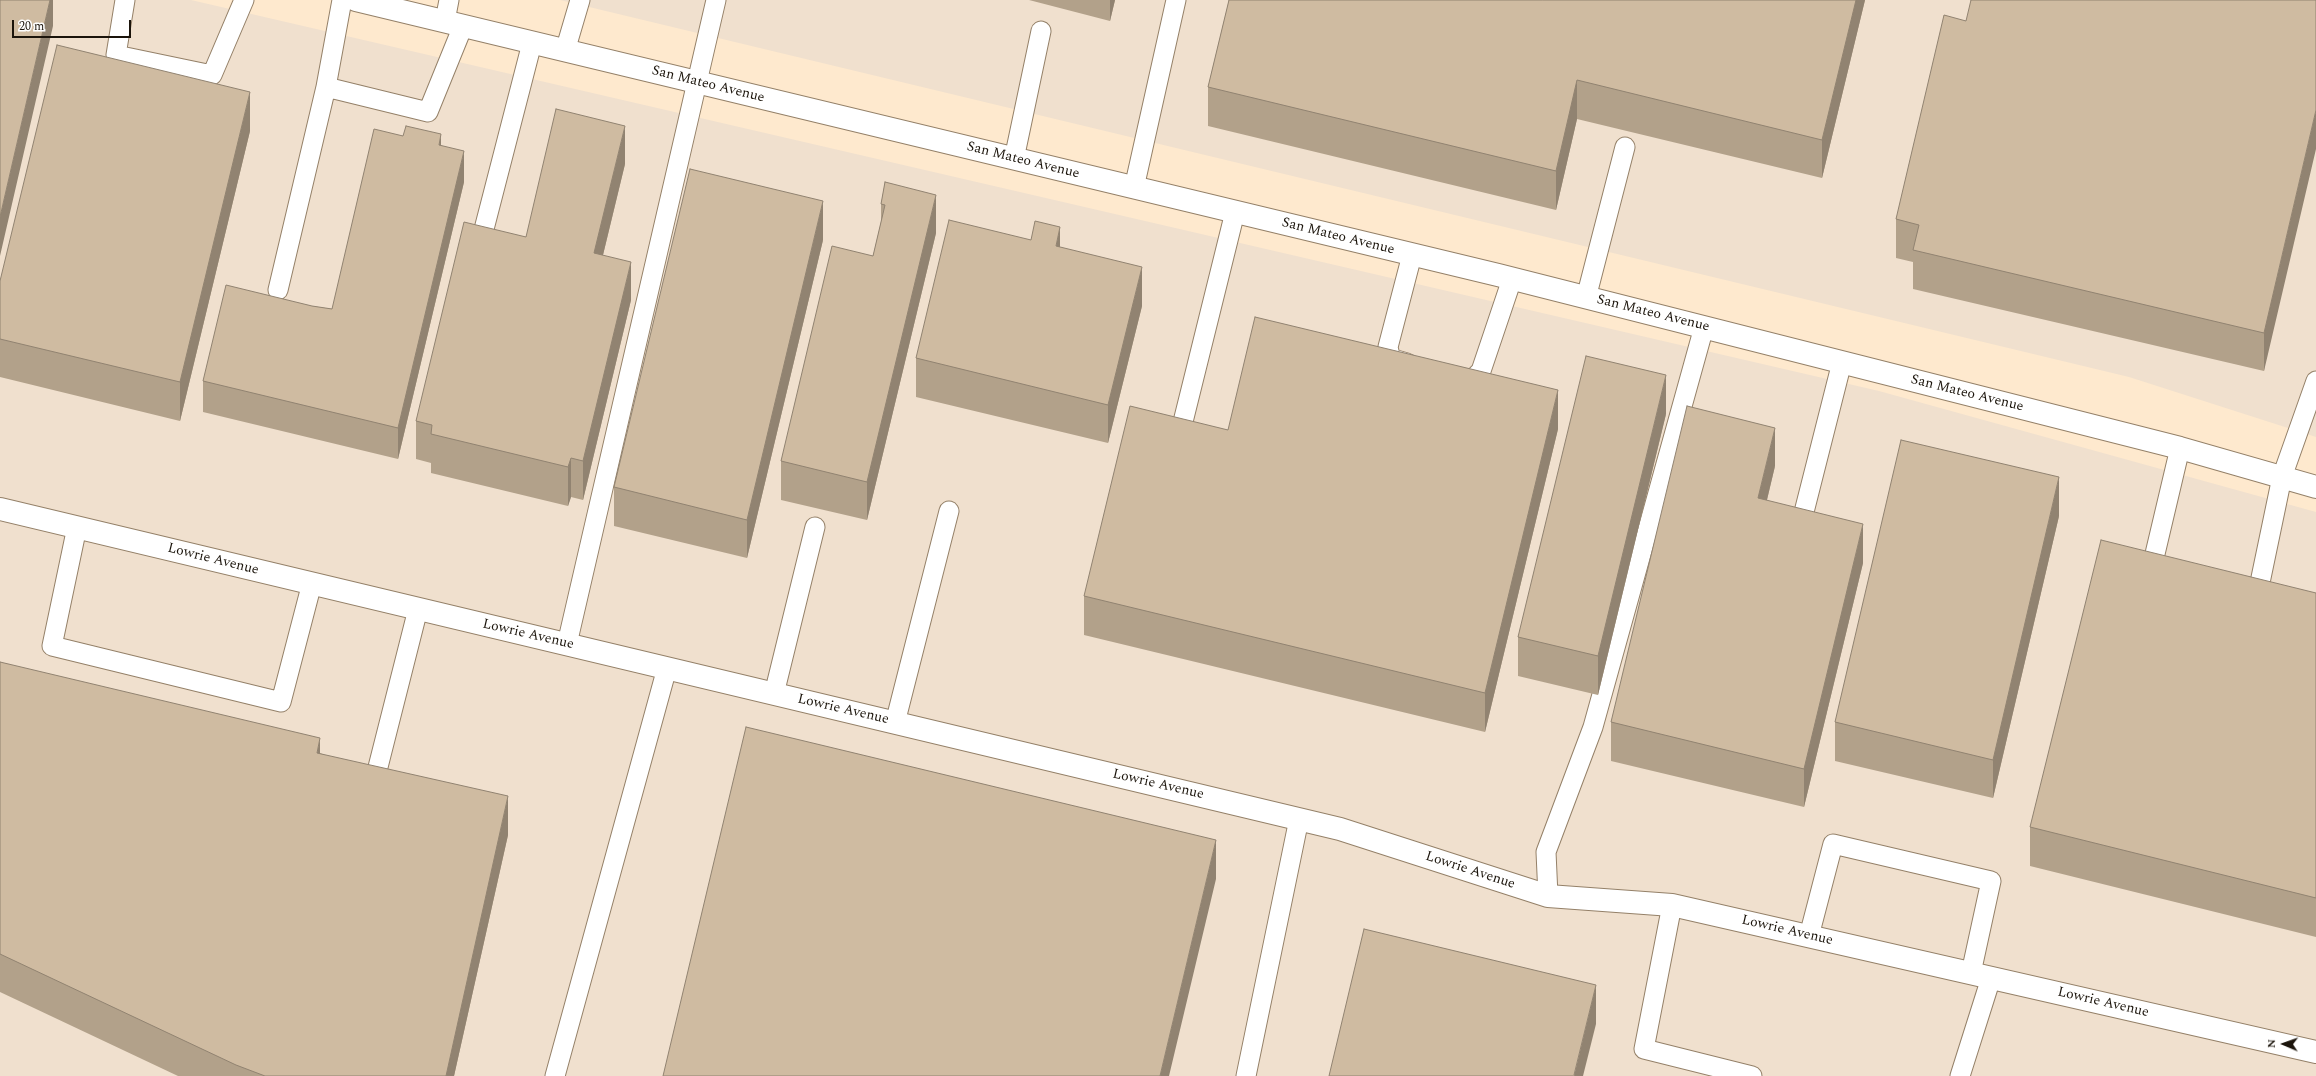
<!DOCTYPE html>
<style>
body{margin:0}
#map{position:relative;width:2316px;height:1076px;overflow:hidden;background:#fee9ce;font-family:Spectral,serif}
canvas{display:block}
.north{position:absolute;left:2264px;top:1024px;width:40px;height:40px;-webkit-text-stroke:3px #fff;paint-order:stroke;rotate:272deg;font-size:11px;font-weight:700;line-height:16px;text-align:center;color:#1b140b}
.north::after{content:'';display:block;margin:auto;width:14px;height:18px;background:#1b140b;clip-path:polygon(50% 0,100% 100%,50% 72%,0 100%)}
.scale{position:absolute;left:12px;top:20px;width:119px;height:18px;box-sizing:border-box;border:2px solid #1b140b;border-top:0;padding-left:5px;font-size:12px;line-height:14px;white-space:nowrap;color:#1b140b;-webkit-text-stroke:3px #fff;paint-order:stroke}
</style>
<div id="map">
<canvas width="2316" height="1076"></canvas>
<div class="north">N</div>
<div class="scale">20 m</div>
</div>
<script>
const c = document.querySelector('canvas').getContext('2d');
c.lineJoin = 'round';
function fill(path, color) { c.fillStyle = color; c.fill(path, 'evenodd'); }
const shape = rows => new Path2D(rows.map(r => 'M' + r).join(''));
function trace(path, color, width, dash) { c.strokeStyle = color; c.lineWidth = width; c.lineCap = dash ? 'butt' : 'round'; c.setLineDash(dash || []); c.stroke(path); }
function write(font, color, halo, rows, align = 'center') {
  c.font = font + ' Spectral,serif'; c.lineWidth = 4; c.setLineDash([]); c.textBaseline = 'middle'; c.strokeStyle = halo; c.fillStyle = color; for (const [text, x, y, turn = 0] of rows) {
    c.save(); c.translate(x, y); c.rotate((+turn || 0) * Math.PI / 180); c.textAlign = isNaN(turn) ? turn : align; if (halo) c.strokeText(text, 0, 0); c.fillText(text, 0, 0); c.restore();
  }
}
fill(shape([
 [0,0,191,0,1879,391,2316,512,2316,1076,0,1076],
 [560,0,2316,0,2316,437,2129,377]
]), '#f0e0ce');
const service = shape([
 [125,0,116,55,212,75,244,0],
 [342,0,326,87,428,112,463,26],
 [445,21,449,0],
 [565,51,580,0],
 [1014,159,1041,31],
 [1134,188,1176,0],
 [483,233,532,43],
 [278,290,326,87],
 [1586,298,1625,147],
 [1407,363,1393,359,1390,356,1388,347,1412,255],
 [1458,377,1469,380,1475,377,1481,371,1512,279],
 [1178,442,1235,212],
 [1803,516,1842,362],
 [77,527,52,646,281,702,312,583],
 [2154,575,2150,575,2180,448],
 [2249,595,2257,597,2282,477,2316,381],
 [567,644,716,0],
 [774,694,815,527],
 [895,723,949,511],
 [376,775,418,609],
 [1548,896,1546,852,1593,727,1704,327],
 [1672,905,1644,1049,1752,1076],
 [1809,936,1833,844,1991,881,1971,973],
 [555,1076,667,668],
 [1246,1076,1299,819],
 [1960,1076,1991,978]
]);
const minor = shape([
 [0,509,1340,829,1548,896,1672,905,2316,1052]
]);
const secondary = shape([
 [356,0,1498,275,2180,448,2316,487]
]);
trace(service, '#948068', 21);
trace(minor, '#948068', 24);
trace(secondary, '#948068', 24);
trace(service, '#fff', 19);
trace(minor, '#fff', 22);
trace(secondary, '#fff', 22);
fill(shape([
 [1029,0,1115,0,1110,21],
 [1229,0,1865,0,1822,178,1577,119,1556,210,1208,126,1208,87],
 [2316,0,2264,371,1913,289,1913,262,1896,258,1896,219,1966,21],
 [250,131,180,421,0,377,0,281],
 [441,145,464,182,398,459,203,412,203,381,312,306,332,309],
 [625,164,603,255,631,300,583,500,571,497,568,506,431,473,431,463,416,459,416,421,526,237],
 [885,182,936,233,867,520,781,500,781,461,873,256,881,222,881,204],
 [823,240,747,558,614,526,614,487],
 [1060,247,1142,306,1108,443,916,397,916,358],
 [1666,414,1598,695,1518,676,1518,637],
 [1558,429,1485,732,1084,635,1084,596,1228,430],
 [1775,466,1767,500,1863,563,1804,807,1611,761,1611,722],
 [2059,516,1993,798,1835,761,1835,722],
 [2316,593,2316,937,2030,866,2030,827],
 [0,662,320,753,508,835,454,1076,178,1076,0,992]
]), '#b2a18a');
fill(shape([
 [50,0,53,0,53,26,0,256,0,217],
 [1110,0,1115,0,1110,21],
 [1856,0,1865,0,1822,178,1822,140],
 [1577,80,1577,119,1556,210,1556,171],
 [250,92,250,131,180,421,180,382],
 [2316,110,2316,149,2264,371,2264,333],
 [625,126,625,164,594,292,594,253],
 [441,134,441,165,439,145],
 [464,151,464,182,398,459,398,428],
 [936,195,936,233,867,520,867,482],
 [823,201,823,240,747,558,747,520],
 [1060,227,1060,266,1056,246],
 [631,262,631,300,583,500,583,461],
 [1142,267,1142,306,1108,443,1108,405],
 [1666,375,1666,414,1598,695,1598,656],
 [1558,390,1558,429,1485,732,1485,693],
 [1775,428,1775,466,1758,537,1758,498],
 [571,458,571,497,568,506,568,467],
 [2059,477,2059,516,1993,798,1993,760],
 [1863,524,1863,563,1804,807,1804,769],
 [320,738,320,777,317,753],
 [508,796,508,835,454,1076,446,1076],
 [1216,840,1216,879,1169,1076,1160,1076],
 [1596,985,1596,1024,1583,1076,1574,1076]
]), '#918371');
const building = shape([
 [0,0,50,0,0,217,0,0],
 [1229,0,1856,0,1822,140,1577,80,1556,171,1208,87,1229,0],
 [1971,0,2316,0,2316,110,2264,333,1913,250,1919,225,1896,219,1944,15,1966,21,1971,0],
 [57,45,250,92,180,382,0,339,0,281,57,45],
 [556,109,625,126,594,253,631,262,583,461,571,458,568,467,431,434,432,425,416,421,464,222,526,237,556,109],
 [406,126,441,134,439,145,464,151,398,428,203,381,226,285,312,306,332,309,374,129,403,136,406,126],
 [690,169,823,201,747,520,614,487,690,169],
 [885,182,936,195,867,482,781,461,832,246,873,256,885,205,881,204,885,182],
 [949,220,1031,240,1035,221,1060,227,1056,246,1142,267,1108,405,916,358,949,220],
 [1255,317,1558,390,1485,693,1084,596,1130,406,1228,430,1255,317],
 [1586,356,1666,375,1598,656,1518,637,1586,356],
 [1687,406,1775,428,1758,498,1863,524,1804,769,1611,722,1687,406],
 [1901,440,2059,477,1993,760,1835,722,1901,440],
 [2101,540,2316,593,2316,898,2030,827,2101,540],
 [0,662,320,738,317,753,508,796,446,1076,265,1076,236,1065,0,954,0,662],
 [746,727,1216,840,1160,1076,663,1076,746,727],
 [1364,929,1596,985,1574,1075,1577,1076,1329,1076,1364,929]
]);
fill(building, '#cfbba1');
trace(building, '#918371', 1);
write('14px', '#1b140b', '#fff', [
 ["San Mateo Avenue",708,85,14],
 ["San Mateo Avenue",1023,161,14],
 ["San Mateo Avenue",1338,237,14],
 ["San Mateo Avenue",1653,314,14],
 ["San Mateo Avenue",1967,394,14],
 ["Lowrie Avenue",213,560,14],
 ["Lowrie Avenue",528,635,13],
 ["Lowrie Avenue",843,710,13],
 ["Lowrie Avenue",1158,785,13],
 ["Lowrie Avenue",1470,871,18],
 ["Lowrie Avenue",1787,931,13],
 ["Lowrie Avenue",2103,1003,13]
]);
</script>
